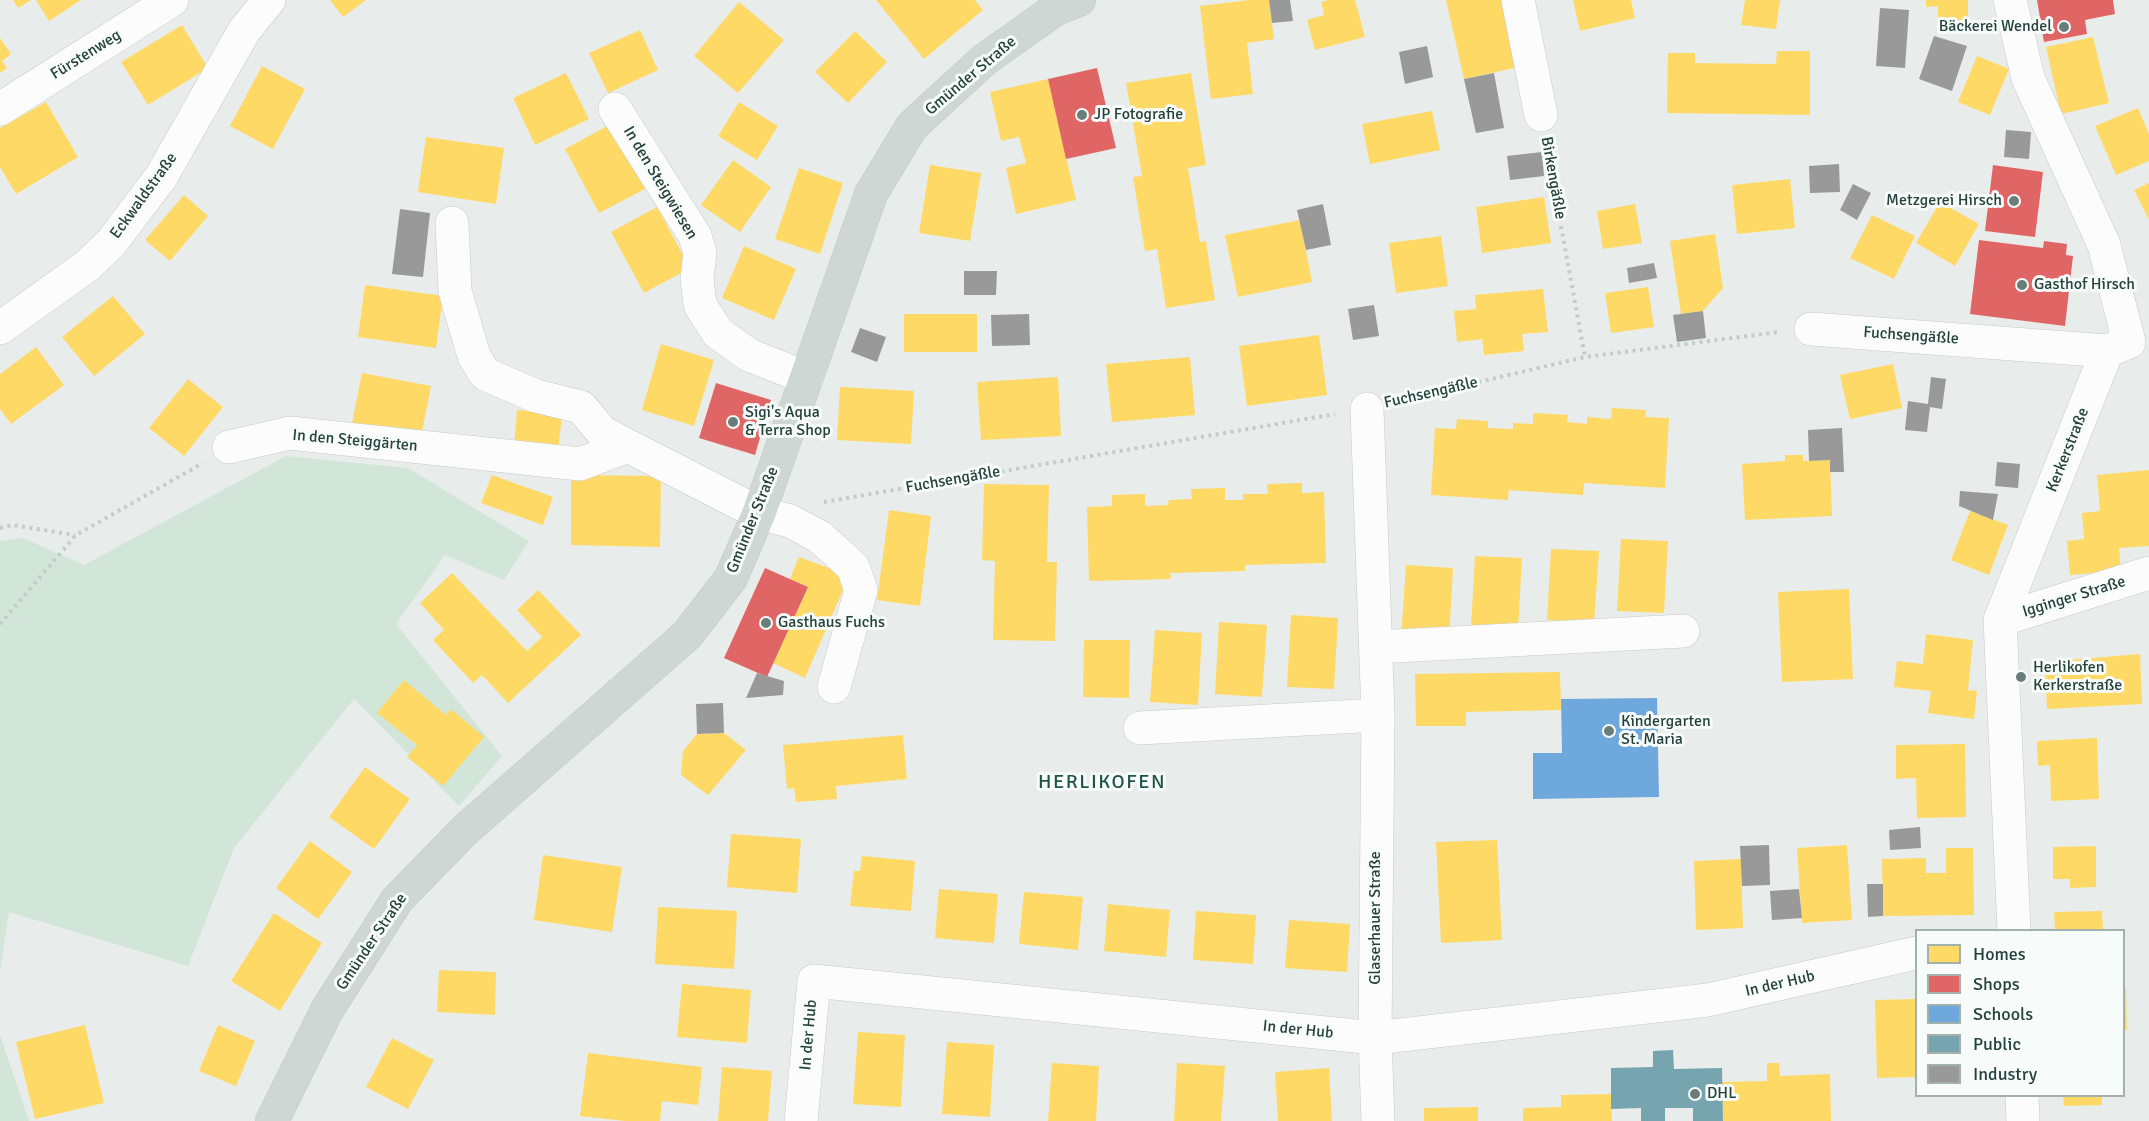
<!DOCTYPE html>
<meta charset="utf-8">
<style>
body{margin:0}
#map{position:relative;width:2149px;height:1121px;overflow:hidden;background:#e8edeb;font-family:Signika,sans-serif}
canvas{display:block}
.legend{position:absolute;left:1915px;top:929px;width:210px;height:168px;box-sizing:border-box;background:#f7fbf9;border:2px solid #a3b1ad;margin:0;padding:8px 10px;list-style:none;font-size:18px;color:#24423a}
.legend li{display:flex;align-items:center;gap:12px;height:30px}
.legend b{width:30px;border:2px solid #a3b1ad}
</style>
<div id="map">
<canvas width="2149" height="1121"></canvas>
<ul class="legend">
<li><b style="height:16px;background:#ffd966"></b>Homes</li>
<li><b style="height:16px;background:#e06666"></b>Shops</li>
<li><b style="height:16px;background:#6fa8dc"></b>Schools</li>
<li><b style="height:16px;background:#76a5af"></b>Public</li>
<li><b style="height:16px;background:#999"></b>Industry</li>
</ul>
</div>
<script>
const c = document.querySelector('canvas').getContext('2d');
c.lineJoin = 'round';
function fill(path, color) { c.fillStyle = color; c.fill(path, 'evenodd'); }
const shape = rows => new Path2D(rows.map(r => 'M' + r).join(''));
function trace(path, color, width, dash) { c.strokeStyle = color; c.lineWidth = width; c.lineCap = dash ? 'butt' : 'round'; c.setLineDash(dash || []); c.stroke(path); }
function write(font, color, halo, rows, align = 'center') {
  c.font = font + ' Signika,sans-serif'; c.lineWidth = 6; c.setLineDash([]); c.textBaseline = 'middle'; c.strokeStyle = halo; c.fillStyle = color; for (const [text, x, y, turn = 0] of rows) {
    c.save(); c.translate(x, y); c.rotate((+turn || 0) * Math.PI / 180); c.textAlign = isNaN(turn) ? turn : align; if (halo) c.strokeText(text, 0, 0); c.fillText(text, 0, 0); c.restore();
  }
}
fill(shape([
 [286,456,408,468,529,541,504,580,445,555,396,624,502,756,459,806,354,699,234,848,188,966,9,912,0,972,0,541,23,538,84,565],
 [0,1035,29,1121,0,1121]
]), '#d1e6d8');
fill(shape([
 [13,0,31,0,18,8],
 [36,0,81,0,49,21],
 [330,0,366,0,343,17],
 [876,0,975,0,983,10,924,59],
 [1249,0,1269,0,1274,39,1247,43,1253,94,1211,99,1200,6],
 [1329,0,1355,0,1365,37,1315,50,1307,20,1324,15,1321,2],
 [1446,0,1504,0,1519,67,1464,79],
 [1573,0,1631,0,1635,18,1580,31],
 [1745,0,1780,0,1776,29,1741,25],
 [1926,0,1968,0,1968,22,1938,22,1938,6,1926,7],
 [739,2,784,40,738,93,694,56],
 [182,25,208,68,148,105,121,62],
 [640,30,658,70,608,93,589,53],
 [855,31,887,62,848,103,815,72],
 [2093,37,2109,103,2061,114,2046,47],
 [0,38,11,54,2,61,7,68,0,73],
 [1777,51,1810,51,1810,115,1667,113,1668,53,1695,53,1695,63,1776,64],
 [1977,56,2009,69,1990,115,1958,102],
 [262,66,305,89,273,149,230,126],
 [566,73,589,119,535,145,513,98],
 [1191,73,1206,165,1188,168,1200,242,1206,241,1215,300,1166,308,1157,249,1145,251,1133,177,1142,176,1126,83],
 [1048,79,1076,200,1016,214,1006,168,1026,163,1019,137,1001,141,990,92],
 [46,102,78,157,16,194,0,167,0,128],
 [739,102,778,126,757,160,718,136],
 [2138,108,2149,134,2149,161,2116,175,2095,126],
 [1432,111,1440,150,1370,164,1362,124],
 [611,124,645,189,599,213,565,149],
 [426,137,504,148,496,204,418,192],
 [733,160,771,187,740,232,701,205],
 [930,165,981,173,970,241,919,233],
 [799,168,843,183,820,254,775,239],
 [1790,179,1795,228,1737,234,1732,185],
 [2149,183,2149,220,2134,190],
 [184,195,208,216,170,261,145,240],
 [1544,197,1551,243,1482,253,1476,207],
 [1940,202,1979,224,1955,266,1916,243],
 [1635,204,1642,243,1603,249,1597,211],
 [657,207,690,268,644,293,611,232],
 [1872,215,1915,236,1894,279,1850,258],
 [1300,220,1312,282,1238,297,1225,235],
 [1715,234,1723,288,1703,311,1681,314,1670,241],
 [1441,236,1448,286,1396,293,1389,243],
 [744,246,796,269,774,320,722,298],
 [365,285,443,296,436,348,358,337],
 [1648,287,1654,327,1611,333,1605,293],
 [1543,289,1548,332,1522,334,1524,351,1484,355,1482,339,1457,342,1454,311,1476,309,1475,295],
 [113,296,145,334,94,376,62,337],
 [904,314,977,314,977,352,904,352],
 [1319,335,1327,395,1247,406,1239,346],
 [661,344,714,360,694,426,642,410],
 [36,347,64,385,11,424,0,409,0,374],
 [1190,357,1195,415,1112,422,1106,364],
 [1893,364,1902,408,1850,419,1840,375],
 [362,373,431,386,421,437,352,423],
 [1058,377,1061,436,981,440,977,382],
 [188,379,223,407,184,456,149,428],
 [840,387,914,391,911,444,837,440],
 [1612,408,1646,410,1645,417,1669,418,1665,488,1584,483,1583,495,1509,490,1508,500,1431,495,1435,428,1456,429,1457,419,1488,421,1488,428,1513,429,1513,423,1533,424,1533,413,1568,415,1567,422,1587,424,1587,417,1611,419],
 [517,410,562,414,558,452,514,447],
 [1785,455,1803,455,1803,461,1830,460,1832,516,1745,520,1742,464,1785,461],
 [2149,470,2149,546,2119,548,2121,571,2070,575,2067,541,2084,539,2082,513,2100,511,2097,475],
 [492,475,553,497,543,525,481,503],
 [571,475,661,476,660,547,571,545],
 [1302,483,1302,493,1324,492,1326,563,1245,565,1245,571,1170,573,1171,579,1089,581,1087,507,1112,506,1112,495,1145,494,1145,506,1168,505,1169,500,1192,499,1191,489,1225,488,1225,500,1243,500,1243,494,1268,494,1267,484],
 [984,484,1049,485,1047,562,1057,562,1055,641,993,640,995,561,982,560],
 [889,510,931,516,920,606,877,600],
 [1970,511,2008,525,1989,575,1951,560],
 [1621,539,1668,541,1664,613,1617,611],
 [1551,549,1599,551,1594,623,1547,620],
 [1475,556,1522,558,1518,630,1471,627],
 [799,557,837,571,843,590,805,678,773,663,808,587,790,579],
 [1406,565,1453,568,1449,640,1401,637],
 [452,573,527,651,542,637,517,610,538,590,581,635,508,703,482,675,473,683,433,640,444,630,420,603],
 [1849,589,1853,679,1782,682,1778,592],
 [1291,615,1338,618,1334,689,1287,687],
 [1219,622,1267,625,1262,697,1215,694],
 [1155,630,1202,633,1198,705,1150,702],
 [1926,634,1973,640,1968,690,1977,691,1974,719,1928,713,1931,691,1894,687,1897,661,1923,664],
 [1084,640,1130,640,1129,698,1083,697],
 [2140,654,2142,704,2047,709,2045,662],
 [1560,672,1561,710,1466,712,1466,726,1416,726,1415,674],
 [404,680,446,715,451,709,484,737,443,786,407,757,417,745,377,713],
 [724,733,746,750,708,795,681,775,683,751,697,734],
 [903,735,907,779,836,786,837,799,796,802,794,788,787,789,783,745],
 [2097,738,2099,799,2051,801,2050,765,2038,766,2037,741],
 [1965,744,1966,817,1917,818,1916,778,1896,779,1896,745],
 [365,767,410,799,374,849,329,817],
 [731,834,801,839,797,893,727,887],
 [1497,840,1502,940,1441,943,1436,842],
 [310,841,352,872,318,919,276,888],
 [1847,845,1852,920,1802,923,1797,848],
 [2096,846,2096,887,2070,888,2070,879,2053,879,2053,847],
 [1946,848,1973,848,1974,915,1883,916,1882,859,1926,858,1926,873,1946,873],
 [543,855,622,867,612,932,534,920],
 [862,856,915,861,911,911,850,906,854,871,860,871],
 [1741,859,1743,928,1696,930,1694,861],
 [939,889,998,894,994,943,935,938],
 [1024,892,1083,897,1078,950,1019,944],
 [1108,904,1170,910,1166,957,1104,951],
 [658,907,737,911,734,969,655,964],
 [1196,911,1256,915,1253,964,1193,960],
 [2102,911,2103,930,2055,930,2054,912],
 [274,913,322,943,280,1011,231,981],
 [1289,920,1350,924,1347,972,1285,968],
 [439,970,496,972,495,1015,437,1012],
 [682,984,751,990,747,1043,677,1037],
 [2124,988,2126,988,2127,1030,2124,1030],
 [1916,999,1916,1077,1877,1078,1875,1000],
 [85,1025,104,1103,35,1119,16,1042],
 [218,1025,255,1041,236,1086,199,1071],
 [858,1032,905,1035,901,1107,853,1104],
 [392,1038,434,1060,408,1109,366,1087],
 [947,1042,994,1045,990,1117,942,1114],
 [588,1053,702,1067,698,1105,662,1101,660,1121,625,1121,580,1116],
 [1052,1063,1099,1066,1096,1121,1048,1121],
 [1177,1063,1225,1066,1221,1121,1174,1121],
 [1767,1063,1779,1063,1780,1076,1830,1074,1831,1121,1723,1121,1722,1082,1767,1081],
 [722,1067,772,1071,768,1121,718,1121],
 [1329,1068,1332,1121,1278,1121,1275,1072],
 [1611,1094,1612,1121,1523,1121,1523,1108,1561,1107,1561,1095],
 [2063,1096,2102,1096,2102,1105,2064,1106],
 [1478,1107,1478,1121,1424,1121,1424,1108]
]), '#ffd966');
fill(shape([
 [2037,0,2113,0,2115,14,2085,20,2087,34,2044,42],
 [1097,68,1116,148,1066,159,1048,79],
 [1993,165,2043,172,2035,237,1985,231],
 [1979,240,2043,248,2044,241,2067,244,2066,255,2073,256,2065,326,1970,314],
 [716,383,771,400,755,455,699,438],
 [765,568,808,587,767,677,724,658]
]), '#e06666');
fill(shape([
 [1657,698,1659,797,1533,799,1533,753,1562,753,1561,699]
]), '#6fa8dc');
fill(shape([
 [1673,1050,1674,1069,1722,1068,1723,1121,1693,1121,1693,1108,1665,1108,1665,1121,1641,1121,1641,1108,1611,1109,1611,1068,1653,1067,1653,1051]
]), '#76a5af');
fill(shape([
 [1269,0,1290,0,1293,21,1272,23],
 [1880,8,1909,10,1905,68,1876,66],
 [1934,36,1967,46,1952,91,1919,79],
 [1427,46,1433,77,1405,84,1399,52],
 [1494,73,1504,128,1476,133,1464,79],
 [2006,130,2031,132,2029,159,2004,157],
 [1542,152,1544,176,1510,180,1507,156],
 [1839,164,1840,192,1810,193,1809,166],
 [1853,184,1871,193,1857,220,1840,210],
 [1323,204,1331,245,1306,250,1297,210],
 [400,209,430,213,423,277,392,274],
 [1654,263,1657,278,1629,283,1627,268],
 [964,271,997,271,996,295,964,295],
 [1374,305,1379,336,1353,340,1348,309],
 [1703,311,1706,338,1677,342,1673,315],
 [1029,314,1030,345,992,346,991,315],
 [860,328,886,337,877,362,851,352],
 [1931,377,1946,379,1942,409,1930,407,1927,432,1905,430,1908,401,1928,404],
 [1842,428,1844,472,1830,472,1830,460,1809,461,1808,430],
 [1997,462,2020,464,2018,488,1995,486],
 [1960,491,1998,494,1993,520,1959,506],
 [757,673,784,681,783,695,746,698],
 [723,703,724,733,697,734,696,704],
 [1920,827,1921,848,1890,850,1889,830],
 [1769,845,1770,885,1742,886,1740,846],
 [1867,884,1883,884,1883,916,1868,917],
 [1799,889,1802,918,1772,920,1770,891]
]), '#999');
const minor = shape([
 [1518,0,1541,115],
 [2010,0,2028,78,2104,245,2129,342,2107,351,2000,620,2014,930],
 [0,109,172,0],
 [615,109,695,236,700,253,697,278,700,305,718,333,749,355,807,378],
 [452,223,455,291,474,356,485,374,536,396,581,407,602,432,628,446],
 [0,328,87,266,111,243,161,177,244,31,269,0],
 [1811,329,2107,351],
 [1367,409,1378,715,1375,1038,1378,1121],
 [229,447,290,433,580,464,628,446,759,513,790,521,820,537,853,567,861,590,834,687],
 [2000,620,2149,573],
 [1376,647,1683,631],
 [1140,728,1378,715],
 [2022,1096,2023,1121],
 [801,1121,814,981,1375,1038,1708,1000,1916,953]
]);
const major = shape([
 [272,1121,327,1010,397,900,464,831,687,635,731,578,759,513,871,194,912,126,984,60,1056,9,1079,0]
]);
trace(minor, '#c5cac8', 34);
trace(major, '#c3ccc9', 34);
trace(shape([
 [1546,145,1585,357],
 [1398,401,1585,357,1779,332],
 [824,502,1335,414],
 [0,528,12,525,75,535],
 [0,624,76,535,203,463]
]), '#c3ccca', 4, [3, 4.5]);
trace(minor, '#fcfcfc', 33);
trace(major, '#cfd7d5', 33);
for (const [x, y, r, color] of [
 [2064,27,6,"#697e78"],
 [1082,115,6,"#697e78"],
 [2014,201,6,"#697e78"],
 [2022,285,6,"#697e78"],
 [733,422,6,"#697e78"],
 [766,623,6,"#697e78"],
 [2021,677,6,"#697e78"],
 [1609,731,6,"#697e78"],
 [1695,1094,6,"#697e78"]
]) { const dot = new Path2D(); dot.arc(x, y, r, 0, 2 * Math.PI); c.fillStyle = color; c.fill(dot); trace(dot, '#f7fbf9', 2); }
write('16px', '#24423a', '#f7fbf9', [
 ["Bäckerei Wendel",2052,27,"right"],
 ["JP Fotografie",1094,115],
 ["Metzgerei Hirsch",2002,201,"right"],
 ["Gasthof Hirsch",2034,285],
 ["Sigi's Aqua",745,413],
 ["& Terra Shop",745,431],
 ["Gasthaus Fuchs",778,623],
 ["Herlikofen",2033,668],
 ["Kerkerstraße",2033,686],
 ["Kindergarten",1621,722],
 ["St. Maria",1621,740],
 ["DHL",1707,1094]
], 'left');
write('16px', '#24423a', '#f7fbf9', [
 ["Fürstenweg",86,55,-32],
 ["Gmünder Straße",971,76,-40],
 ["Birkengäßle",1553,178,80],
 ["In den Steigwiesen",660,183,59],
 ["Eckwaldstraße",144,196,-54],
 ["Fuchsengäßle",1911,336,4],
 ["Fuchsengäßle",1431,393,-13],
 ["In den Steiggärten",355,441,5],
 ["Kerkerstraße",2068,450,-68],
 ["Fuchsengäßle",953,480,-10],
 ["Gmünder Straße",753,520,-68],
 ["Igginger Straße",2074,597,-17],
 ["Glaserhauer Straße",1376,918,-90],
 ["Gmünder Straße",372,942,-56],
 ["In der Hub",1780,984,-13],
 ["In der Hub",1298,1030,6],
 ["In der Hub",809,1035,-85]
]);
c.letterSpacing = '1.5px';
write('20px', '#1f5548', '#f7fbf9', [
 ["HERLIKOFEN",1102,783]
]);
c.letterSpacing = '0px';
</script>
